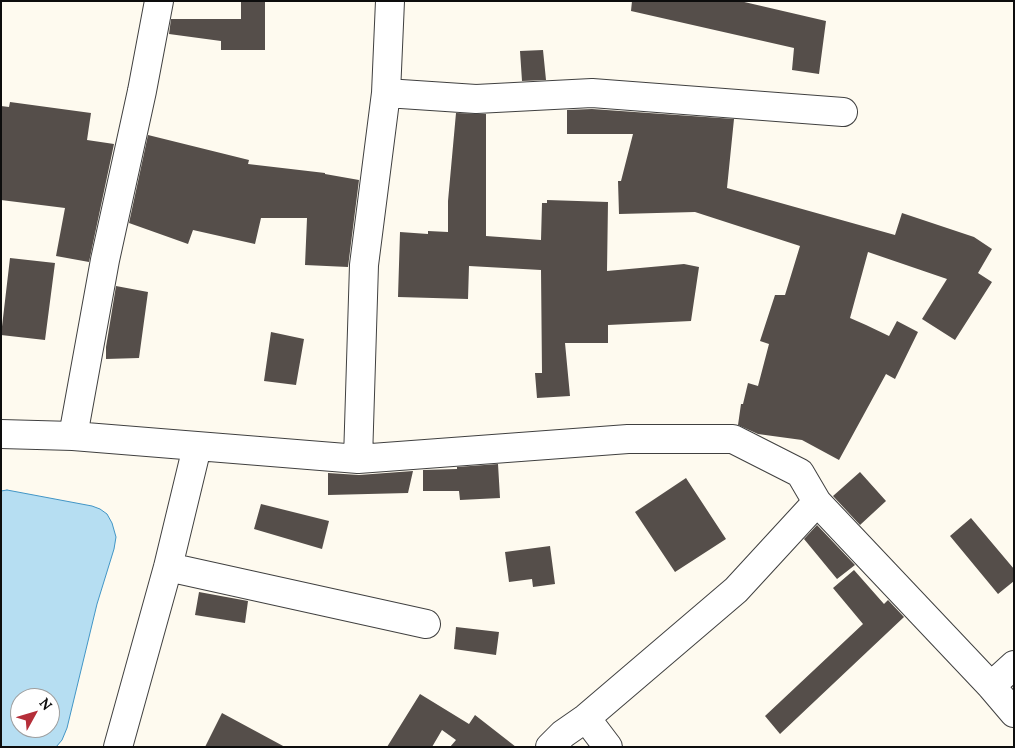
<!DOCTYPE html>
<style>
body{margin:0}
#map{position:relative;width:1015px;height:748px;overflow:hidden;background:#fefaef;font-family:Lora,serif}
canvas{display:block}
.frame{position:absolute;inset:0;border:2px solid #0d0d0d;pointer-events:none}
.north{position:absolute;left:10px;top:688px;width:50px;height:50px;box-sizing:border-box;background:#fff;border:1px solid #9e9e9e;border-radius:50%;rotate:51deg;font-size:14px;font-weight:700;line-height:20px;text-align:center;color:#0d0d0d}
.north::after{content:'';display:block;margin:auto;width:18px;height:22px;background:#b52e39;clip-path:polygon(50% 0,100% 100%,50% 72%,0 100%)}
</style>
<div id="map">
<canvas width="1015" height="748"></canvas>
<div class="frame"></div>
<div class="north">N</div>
</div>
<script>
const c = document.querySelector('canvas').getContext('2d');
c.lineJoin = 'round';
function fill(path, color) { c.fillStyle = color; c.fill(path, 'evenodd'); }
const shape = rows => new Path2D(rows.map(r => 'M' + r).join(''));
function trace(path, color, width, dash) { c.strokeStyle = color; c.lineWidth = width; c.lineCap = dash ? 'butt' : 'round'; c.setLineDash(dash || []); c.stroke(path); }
const water = shape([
 [7,490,92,506,100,509,107,514,112,523,116,537,114,549,97,604,67,728,62,740,56,747,1,747,1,491,7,490],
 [20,698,50,698,50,728,20,728,20,698]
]);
fill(water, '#b6def2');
trace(water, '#4295c5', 1);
fill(shape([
 [241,1,265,1,265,50,221,50,221,41,169,34,171,19,241,19],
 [632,1,740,1,826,21,819,74,792,70,794,48,631,11],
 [543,50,546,80,522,81,520,51],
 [10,102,91,113,87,140,114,144,89,262,56,256,65,208,1,200,1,106,9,107],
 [592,109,734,119,727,188,895,235,902,213,974,237,992,249,978,273,992,282,955,340,922,319,947,279,868,252,850,318,866,325,889,336,897,321,918,332,895,379,886,374,839,460,802,440,758,434,738,425,741,404,743,404,748,383,758,386,769,344,760,341,775,295,785,295,800,246,695,212,619,214,618,181,621,181,633,134,567,134,567,110],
 [456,113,486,114,486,236,541,240,542,203,547,203,547,200,608,202,607,271,684,264,699,267,691,321,608,325,608,343,565,343,570,396,537,398,535,373,542,373,541,270,469,266,468,299,398,297,400,232,428,234,428,231,448,232,448,201],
 [148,135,249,160,248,164,325,173,325,174,359,180,348,267,305,265,307,218,261,218,255,244,193,230,188,244,129,223],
 [10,258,55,263,45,340,1,335],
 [116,286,148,292,139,358,106,359,106,347],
 [271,332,304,339,296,385,264,381],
 [498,464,500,498,460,500,459,491,423,491,423,470,457,469,457,467],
 [413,471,408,493,328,495,328,473,359,475],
 [860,472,886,501,860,525,833,496],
 [686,478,726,539,675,572,635,512],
 [261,504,329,521,322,549,254,529],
 [971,518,1014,569,1014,581,998,594,950,536],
 [817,525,855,565,837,579,804,539],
 [550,546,555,584,533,587,532,579,509,582,505,552],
 [854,570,884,604,888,600,904,617,780,734,765,716,863,624,833,588],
 [199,592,248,601,245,623,195,615],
 [456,627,499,632,496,655,454,649],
 [420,694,469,724,475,715,516,747,450,747,456,740,442,730,432,747,387,747],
 [222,713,285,747,205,747]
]), '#554e4a');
const minor = shape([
 [386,93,476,99,592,93,843,112],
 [1,434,73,436,358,459,628,439,733,439,800,473,817,502,991,686,1014,713],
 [73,436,105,260,142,91,159,1],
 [358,459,364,265,386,93,390,1],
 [168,567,426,624],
 [991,686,1014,665],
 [586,718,608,747],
 [118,747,168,567,197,447],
 [550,747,563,734,586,718,736,590,817,502]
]);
trace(minor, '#404040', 30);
trace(minor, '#fff', 28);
</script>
